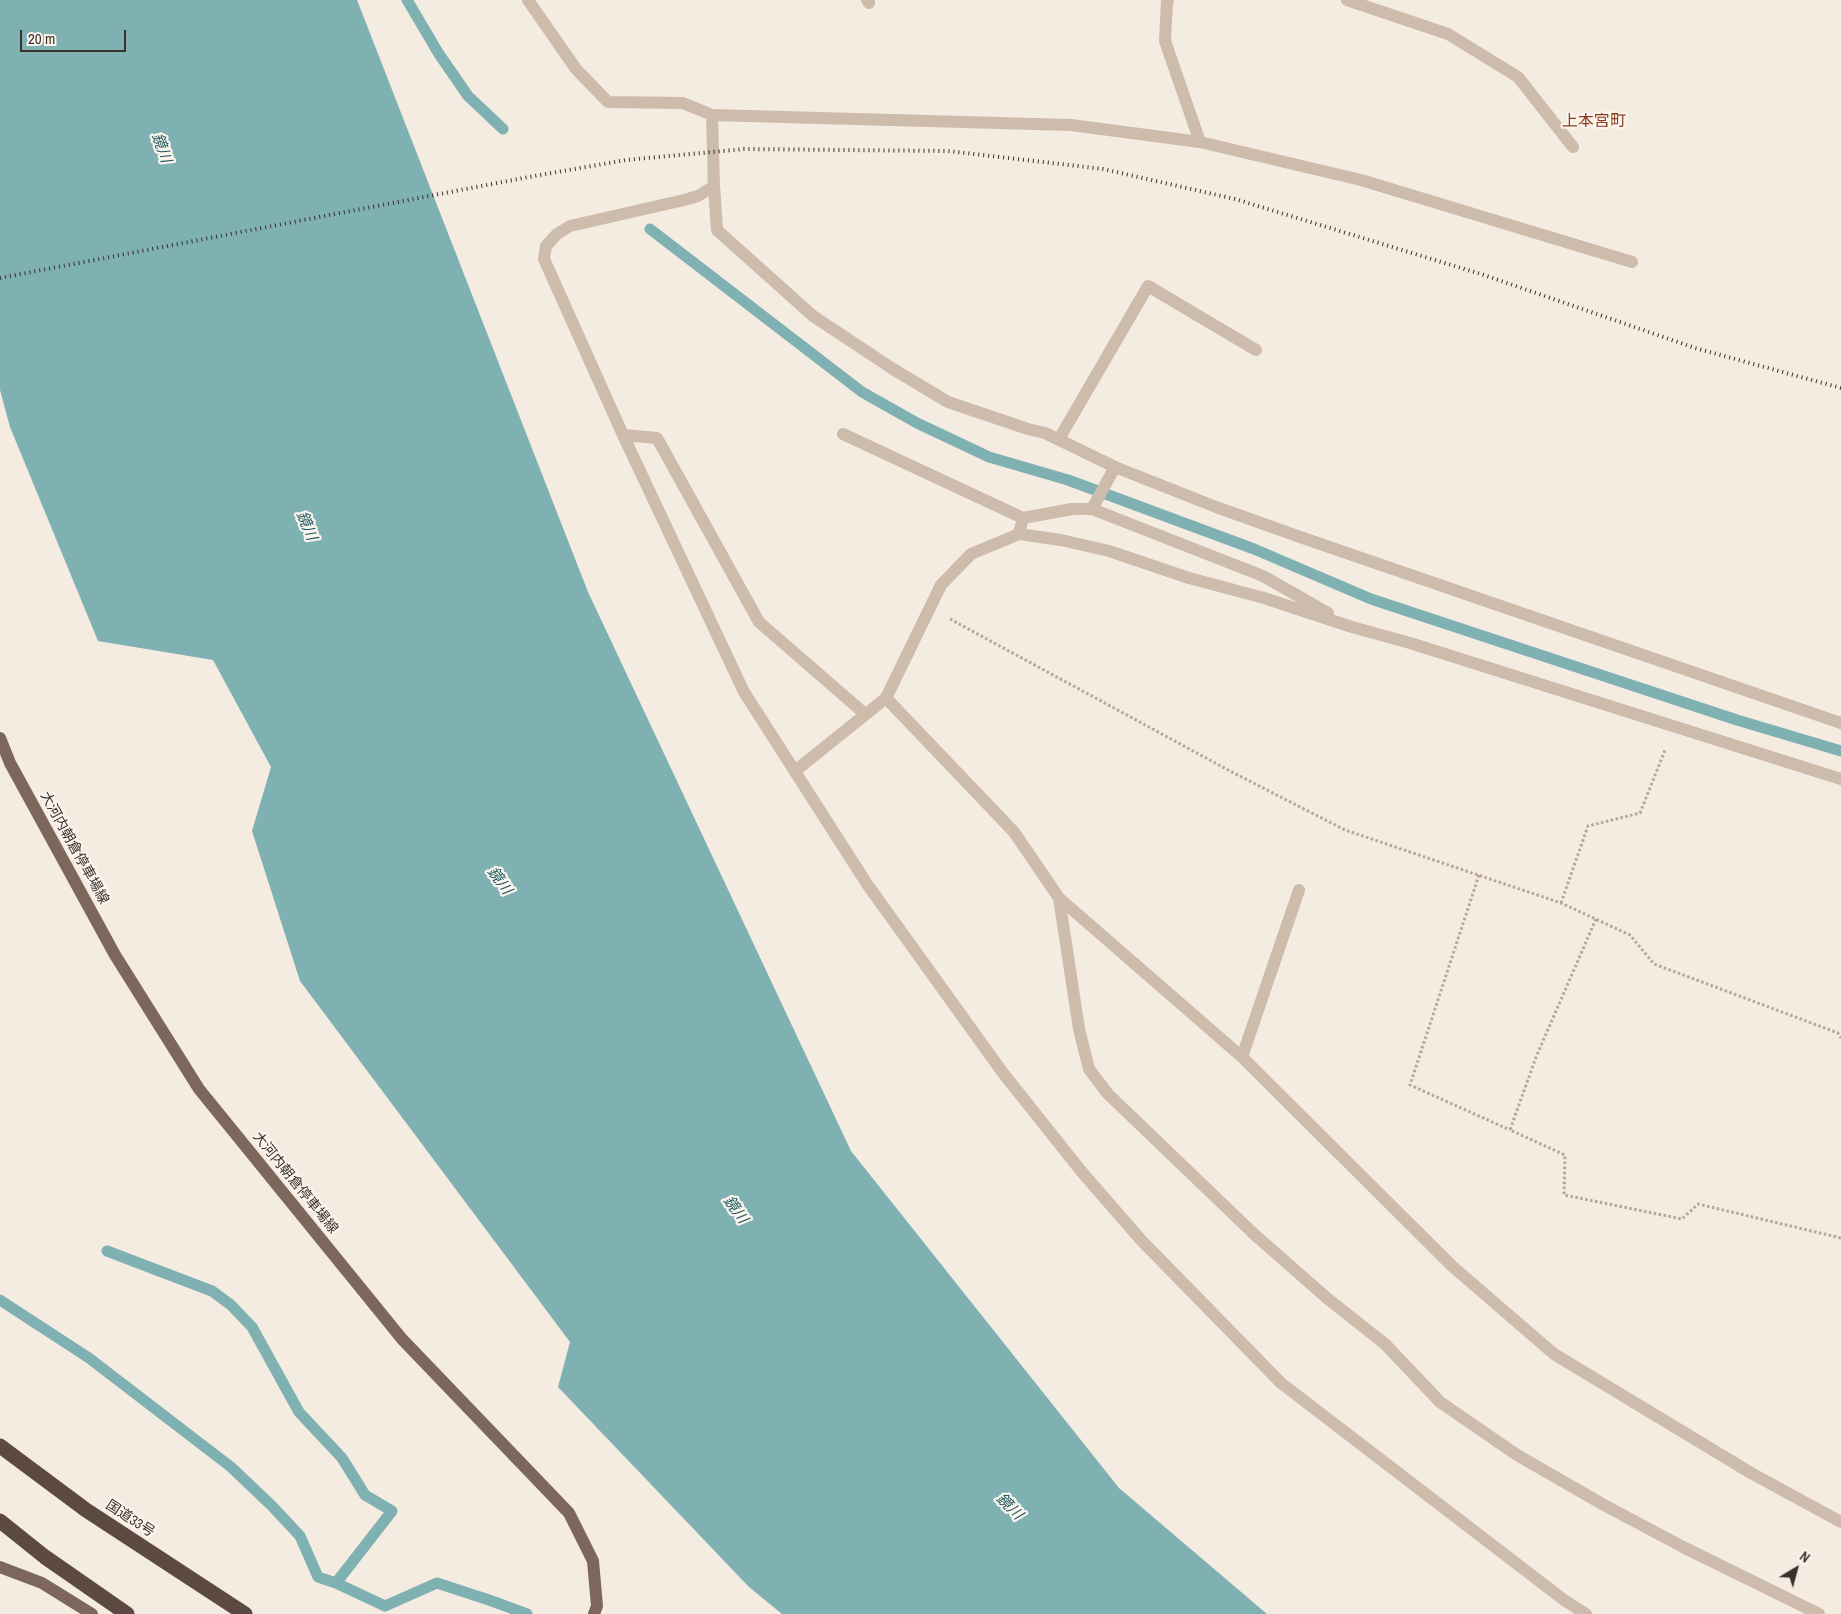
<!DOCTYPE html>
<meta charset="utf-8">
<style>
body{margin:0}
#map{position:relative;width:1841px;height:1614px;overflow:hidden;background:#f4ebe1;font-family:"Archivo Narrow",sans-serif}
canvas{display:block}
.north{position:absolute;left:1771px;top:1544px;width:50px;height:50px;-webkit-text-stroke:4px #fbf5ee;paint-order:stroke;rotate:37deg;font-size:14px;font-weight:700;line-height:20px;text-align:center;color:#3b302b}
.north::after{content:'';display:block;margin:auto;width:18px;height:22px;background:#3b302b;clip-path:polygon(50% 0,100% 100%,50% 72%,0 100%)}
.scale{position:absolute;left:20px;top:30px;width:106px;height:22px;box-sizing:border-box;border:2px solid #3b302b;border-top:0;padding-left:6px;font-size:15px;line-height:18px;white-space:nowrap;color:#3b302b;-webkit-text-stroke:4px #fbf5ee;paint-order:stroke}
</style>
<div id="map">
<canvas width="1841" height="1614"></canvas>
<div class="north">N</div>
<div class="scale">20 m</div>
</div>
<script>
const c = document.querySelector('canvas').getContext('2d');
c.lineJoin = 'round';
function fill(path, color) { c.fillStyle = color; c.fill(path, 'evenodd'); }
const shape = rows => new Path2D(rows.map(r => 'M' + r).join(''));
function trace(path, color, width, dash) { c.strokeStyle = color; c.lineWidth = width; c.lineCap = dash ? 'butt' : 'round'; c.setLineDash(dash || []); c.stroke(path); }
function write(font, color, halo, rows, align = 'center') {
  c.font = font + ' "Archivo Narrow","Noto Sans JP",sans-serif'; c.lineWidth = 4.5; c.setLineDash([]); c.textBaseline = 'middle'; c.strokeStyle = halo; c.fillStyle = color; for (const [text, x, y, turn = 0] of rows) {
    c.save(); c.translate(x, y); c.rotate((+turn || 0) * Math.PI / 180); c.textAlign = isNaN(turn) ? turn : align; if (halo) c.strokeText(text, 0, 0); c.fillText(text, 0, 0); c.restore();
  }
}
fill(shape([
 [0,0,357,0,588,592,851,1151,1119,1488,1267,1614,782,1614,749,1587,558,1387,570,1342,300,981,252,831,271,767,213,660,98,641,10,427,0,390]
]), '#7fb0b2');
trace(shape([
 [407,0,439,54,468,96,503,129],
 [650,229,862,392,917,423,989,457,1068,480,1254,549,1371,599,1737,720,1841,751],
 [107,1251,212,1291,231,1305,252,1327,299,1412,342,1458,365,1495,392,1511,336,1583],
 [0,1300,89,1358,231,1467,272,1506,300,1536,318,1577,336,1583,385,1606,437,1583,489,1600,527,1614]
]), '#7fb0b2', 11);
trace(shape([
 [950,619,1230,771,1345,830,1561,903,1630,935,1654,964,1838,1033,1841,1038],
 [1479,875,1410,1085,1510,1130],
 [1561,903,1588,826,1640,813,1665,750],
 [1596,919,1536,1057,1510,1130,1565,1155,1564,1195,1682,1219,1698,1204,1841,1238]
]), '#b9a596', 3, [2.5, 2.5]);
trace(shape([
 [528,0,576,69,608,102,683,103,712,115,714,186,698,196,684,200,570,226,557,234,546,246,544,259,623,435,744,692,867,884,1003,1073,1081,1171,1141,1240,1281,1383,1564,1600,1586,1614],
 [867,0,869,3],
 [1168,0,1167,2,1165,41,1200,142],
 [1347,0,1448,34,1518,77,1573,147],
 [712,115,1071,125,1200,142,1361,180,1632,262],
 [714,186,717,230,813,316,893,369,948,402,1028,429,1045,433,1115,467,1216,507,1303,538,1841,723],
 [843,434,1023,518],
 [623,435,657,438,759,622,865,714],
 [1059,439,1148,286,1256,350],
 [1092,509,1115,467],
 [1019,534,1023,518,1072,509,1092,509,1263,576,1328,613],
 [795,771,886,698],
 [1059,898,1242,1057,1452,1266,1554,1354,1751,1473,1841,1522],
 [1242,1057,1299,890],
 [1819,1614,1685,1548,1604,1505,1517,1455,1440,1402,1385,1344,1328,1299,1255,1235,1108,1094,1089,1069,1079,1029,1059,898,1014,832,886,698,941,585,971,554,1019,534,1061,540,1109,551,1189,578,1264,598,1352,627,1410,643,1841,779]
]), '#cdbbac', 12);
trace(shape([
 [0,738,10,763,115,955,199,1089,402,1339,569,1513,593,1561,597,1606,594,1614],
 [0,1567,42,1583,92,1614]
]), '#7d675c', 12);
trace(shape([
 [0,1446,86,1510,245,1614],
 [0,1521,45,1557,127,1614]
]), '#5c4a42', 15);
trace(shape([
 [0,278,534,176,626,160,744,149,948,151,1103,169,1235,199,1484,275,1695,348,1841,388]
]), '#3b302b', 4, [1, 4]);
write('14px', '#3b302b', '#fbf5ee', [
 ["大河内朝倉停車場線",74,848,61],
 ["大河内朝倉停車場線",295,1183,51],
 ["国道33号",130,1519,33]
]);
write('italic 15px', '#1f5a5e', '#fbf5ee', [
 ["鏡川",161,148,70],
 ["鏡川",306,526,67],
 ["鏡川",499,881,54],
 ["鏡川",735,1210,54],
 ["鏡川",1009,1507,45]
]);
write('16px', '#8c3b22', '#fbf5ee', [
 ["上本宮町",1594,122]
]);
</script>
